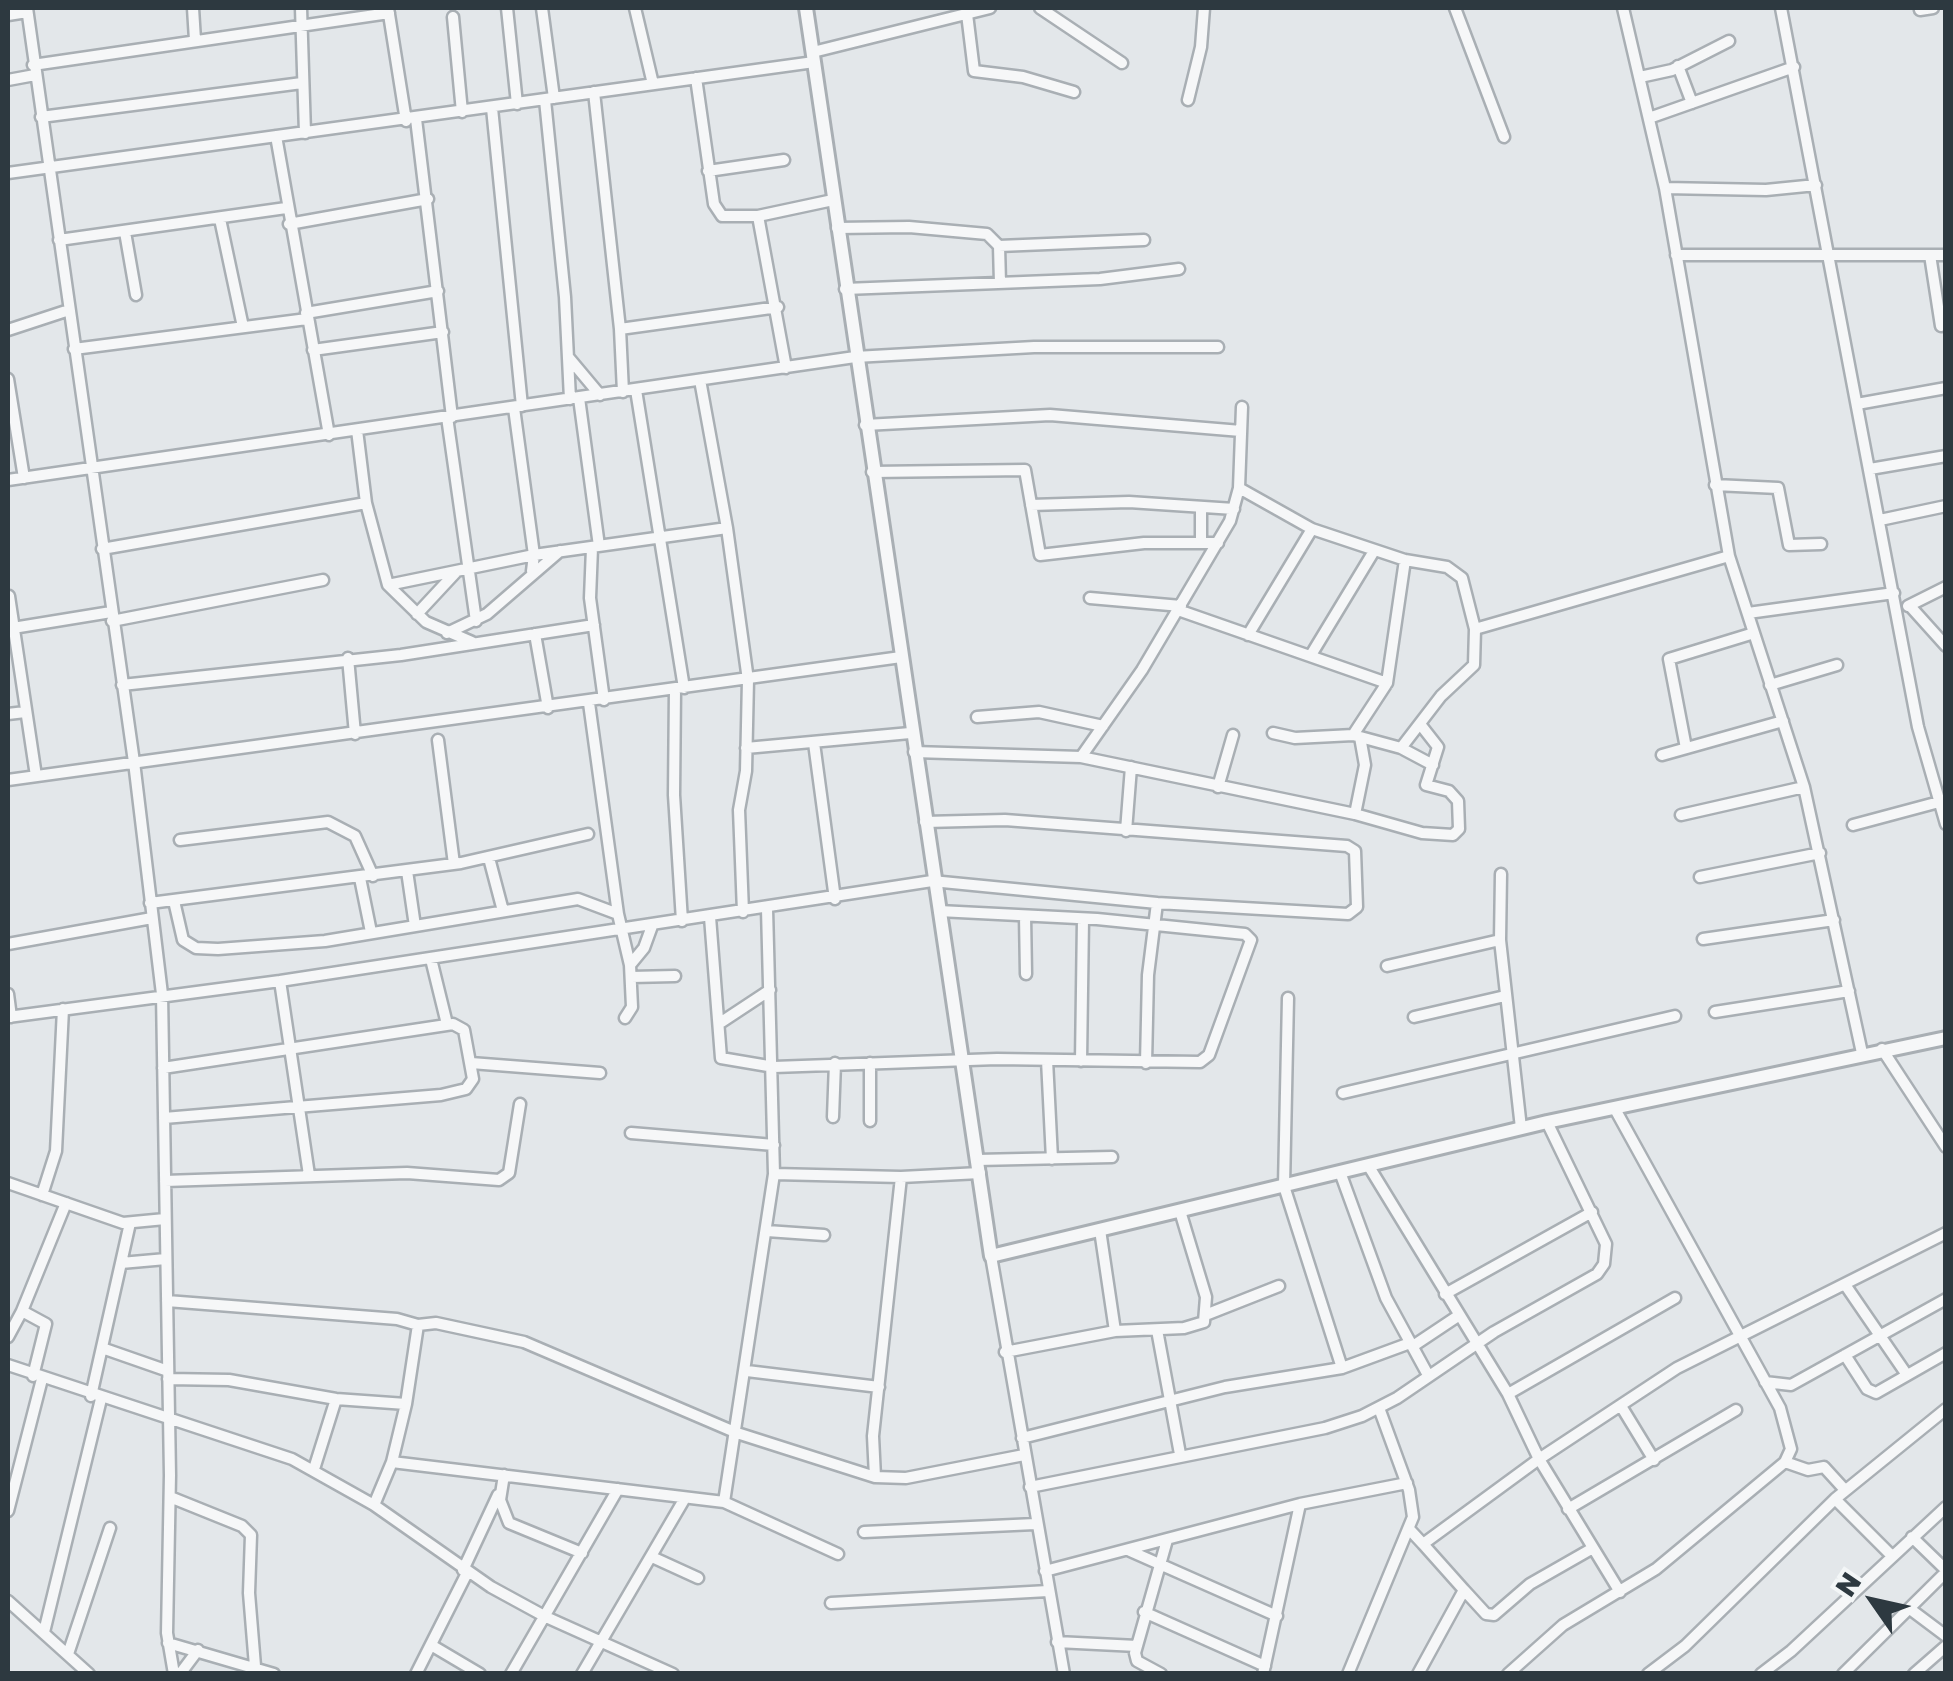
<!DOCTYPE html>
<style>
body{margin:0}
#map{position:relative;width:1953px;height:1681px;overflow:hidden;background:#e3e7ea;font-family:"Golos Text",sans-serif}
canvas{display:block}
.frame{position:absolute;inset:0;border:10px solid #2d3940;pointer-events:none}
.north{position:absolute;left:1823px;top:1551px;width:100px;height:100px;-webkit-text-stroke:8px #f3f6f7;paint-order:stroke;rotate:304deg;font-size:28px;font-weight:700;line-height:40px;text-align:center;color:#2d3940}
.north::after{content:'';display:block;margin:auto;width:35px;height:45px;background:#2d3940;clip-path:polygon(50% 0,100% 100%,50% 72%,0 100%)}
</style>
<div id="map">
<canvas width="1953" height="1681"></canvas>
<div class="frame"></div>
<div class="north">N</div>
</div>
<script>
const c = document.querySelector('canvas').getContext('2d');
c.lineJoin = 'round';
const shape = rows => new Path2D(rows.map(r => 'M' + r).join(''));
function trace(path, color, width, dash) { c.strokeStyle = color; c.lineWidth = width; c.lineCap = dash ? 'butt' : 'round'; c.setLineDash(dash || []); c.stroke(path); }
const minor = shape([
 [27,8,134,762,162,994,170,1475,167,1633,174,1674],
 [193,8,195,40],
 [301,8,305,133],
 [388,8,406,121],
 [507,8,517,104],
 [542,8,554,98],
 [635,8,653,84],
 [1040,8,1122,63],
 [1455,8,1504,137],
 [1623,8,1665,188,1729,556,1804,787,1862,1053],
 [1781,8,1918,727,1946,824],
 [1920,10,1933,8],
 [967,14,974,71,1023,77,1074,92],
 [8,15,27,12],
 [453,17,462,112],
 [813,52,990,8],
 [33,65,389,13],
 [1678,66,1692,103],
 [1640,77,1672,70,1729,41],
 [696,78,714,204,722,216,758,216,786,368],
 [8,80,35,75],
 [594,92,620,329,623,392],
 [545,100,565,297,570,399],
 [1188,100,1201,47,1204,8],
 [492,108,522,406],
 [41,117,302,83],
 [1649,118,1794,67],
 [416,119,452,417],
 [276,136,329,435],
 [708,171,784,160],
 [8,173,814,62],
 [1665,188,1766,190,1816,185],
 [758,216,833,200],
 [220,219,243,327],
 [289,224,428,199],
 [837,228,909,227,987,234,999,246,1000,283],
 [125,232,136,295],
 [59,240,286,208],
 [999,246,1144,240],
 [1676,255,1946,255],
 [1930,255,1941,326],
 [845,289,1100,279,1179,269],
 [306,313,438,291],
 [620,329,778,307],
 [8,330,69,310],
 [74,349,307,319],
 [313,350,443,332],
 [569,358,600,395],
 [8,379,24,478],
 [700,380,727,528,748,680,746,771,739,810,743,912],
 [636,390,684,688],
 [579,398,599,546],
 [1857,404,1946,388],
 [514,408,534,555,532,571],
 [447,417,476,621],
 [865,425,1050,415,1241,431],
 [357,430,366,503,388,585,426,622,472,642],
 [1870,469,1946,456],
 [872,472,1025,470,1040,555,1144,543,1218,543],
 [8,480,855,357,1034,347,1218,347],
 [1715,485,1778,488,1789,545,1821,544],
 [1239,488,1312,529,1405,560,1447,567,1462,578,1475,629,1474,665,1441,696,1401,748],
 [1031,505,1129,502,1234,509],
 [1880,520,1946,506],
 [1201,542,1201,507],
 [592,548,590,598,604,700],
 [102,549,366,503],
 [388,585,534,555,727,528],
 [9,596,36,776],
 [1090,598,1181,606],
 [1908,606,1946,587],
 [1910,606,1946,646],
 [1178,610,1387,683],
 [1748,613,1894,593],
 [417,614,457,571],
 [112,621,323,580],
 [13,628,111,612],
 [1475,629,1729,556],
 [447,633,487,614,560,551],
 [535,634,548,708],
 [1248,635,1312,529],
 [1311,655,1374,551],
 [348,658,355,734],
 [122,685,401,655,594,625],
 [1770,685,1837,665],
 [675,689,674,795,682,921],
 [589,703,618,914,630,965,632,1007,625,1018],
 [8,714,25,712],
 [977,717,1039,712,1103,726],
 [1273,733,1295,738,1353,735,1387,683,1405,560],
 [1353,735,1401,748,1433,765],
 [438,740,454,864],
 [814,743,835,899],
 [746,748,910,733],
 [1686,748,1669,659,1754,633],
 [914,752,1081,757,1355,814,1422,833,1453,835,1459,829,1458,801,1449,791,1426,785,1438,747,1420,724],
 [1662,755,1783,721],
 [1081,757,1142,670,1230,521,1239,488,1242,407],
 [8,780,901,657],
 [1218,787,1233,735],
 [1355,814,1365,765,1360,737],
 [1681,815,1804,787],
 [1853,825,1939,802],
 [1126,831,1131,767],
 [180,840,328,822,355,836,373,876],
 [489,858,503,911],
 [407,871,415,926],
 [1501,874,1500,940,1521,1128],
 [1700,877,1820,853],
 [360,878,371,932],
 [174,901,183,940,196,948,218,949,325,941,578,899,618,914],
 [150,903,461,863,588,834],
 [1025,916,1026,974],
 [710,917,721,1058,774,1067,997,1059,1200,1062,1209,1055,1251,940,1245,934,1097,919,939,911],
 [1703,939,1834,920],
 [8,944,152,918],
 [431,959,447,1024],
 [630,965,644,948,652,926],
 [1387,966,1500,940],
 [631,977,675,976],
 [280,981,309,1175],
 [8,994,11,1017],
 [1288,998,1284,1186,1342,1368],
 [1715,1012,1849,991],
 [8,1017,280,981,932,881,1157,903,1348,914,1357,907,1355,851,1347,846,1005,820,925,822],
 [1414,1017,1505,996],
 [720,1023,770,990],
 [1882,1049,1946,1147],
 [1047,1060,1052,1159],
 [1081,1061,1083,919],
 [471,1063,600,1073],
 [1146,1063,1148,975,1157,903],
 [163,1068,453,1024,464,1030,473,1079,466,1089,441,1095,164,1118],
 [1343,1093,1675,1016],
 [1615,1109,1780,1408,1791,1449,1785,1462],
 [833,1117,835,1063],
 [870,1121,870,1063],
 [631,1133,774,1145],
 [977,1160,1112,1157],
 [1368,1165,1508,1394,1539,1459,1620,1592],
 [1340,1172,1386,1298,1428,1375],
 [774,1174,901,1177,980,1173],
 [165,1181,407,1173,499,1180,509,1173,520,1104],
 [8,1183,123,1223,165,1219],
 [42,1195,56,1151,63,1009],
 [1100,1230,1115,1331],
 [767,1231,824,1235],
 [991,1256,1064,1674],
 [121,1263,166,1259],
 [1846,1286,1907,1375],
 [1445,1294,1592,1212],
 [167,1301,397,1319,418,1325,406,1404,392,1462,374,1505],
 [1208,1314,1279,1286],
 [418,1325,436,1323,524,1342,737,1433,875,1477,906,1478,1024,1455],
 [1157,1330,1180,1454],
 [8,1337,22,1311],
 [1413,1346,1458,1316],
 [102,1348,168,1371],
 [1005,1352,1115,1331,1184,1328,1204,1322,1206,1297,1180,1211],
 [1845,1355,1867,1389,1876,1393,1946,1353],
 [8,1365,292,1459,374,1505,491,1587,546,1617,673,1674],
 [747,1371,879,1387],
 [33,1376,46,1324,22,1311,66,1203],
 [168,1379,229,1380,336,1399,406,1404],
 [1765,1382,1791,1385,1946,1299],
 [1508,1394,1675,1298],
 [91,1396,130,1223],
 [1621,1406,1654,1460],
 [1022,1438,1225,1387,1342,1368,1410,1343],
 [392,1462,724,1502,838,1554],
 [314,1469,336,1399],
 [504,1475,500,1500,509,1523,582,1553],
 [875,1477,873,1436,901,1177],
 [1030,1487,1325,1428,1362,1416,1397,1398,1494,1332,1597,1274,1604,1264,1606,1244,1547,1122],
 [170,1497,242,1526,251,1535,249,1593,255,1666],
 [1835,1499,1892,1556],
 [724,1502,774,1174,767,909],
 [1568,1509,1736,1410],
 [8,1511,42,1379],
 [1410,1530,1423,1544,1539,1459,1677,1368,1946,1233],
 [864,1532,1035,1524],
 [1912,1537,1946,1570],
 [1130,1551,1277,1616],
 [652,1557,698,1578],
 [463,1570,498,1495],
 [1045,1571,1300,1504,1407,1483],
 [1464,1590,1486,1614,1494,1615,1530,1584,1593,1548],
 [8,1601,89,1674],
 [831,1603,1048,1591],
 [1910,1609,1946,1636],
 [1144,1612,1265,1666],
 [44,1632,101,1399],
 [1057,1642,1137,1646],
 [168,1643,274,1674],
 [431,1645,480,1674],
 [68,1654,110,1528],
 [180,1674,198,1650],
 [416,1674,467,1573],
 [511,1674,618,1489],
 [582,1674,685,1498],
 [1161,1674,1137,1661,1135,1653,1167,1540],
 [1263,1674,1300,1504],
 [1348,1674,1413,1517,1409,1490,1379,1408],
 [1418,1674,1464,1590,1423,1544],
 [1508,1674,1563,1625,1656,1569,1785,1462,1808,1470,1824,1467,1845,1490],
 [1648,1674,1685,1646,1835,1499,1946,1409],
 [1761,1674,1791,1651,1946,1507],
 [1843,1674,1946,1572],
 [1914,1674,1946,1646]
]);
const tertiary = shape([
 [806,8,991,1256,1547,1122,1946,1038]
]);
trace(minor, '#a9afb4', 15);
trace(tertiary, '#a9afb4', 18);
trace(minor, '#f6f7f8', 10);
trace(tertiary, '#f6f7f8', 12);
</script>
